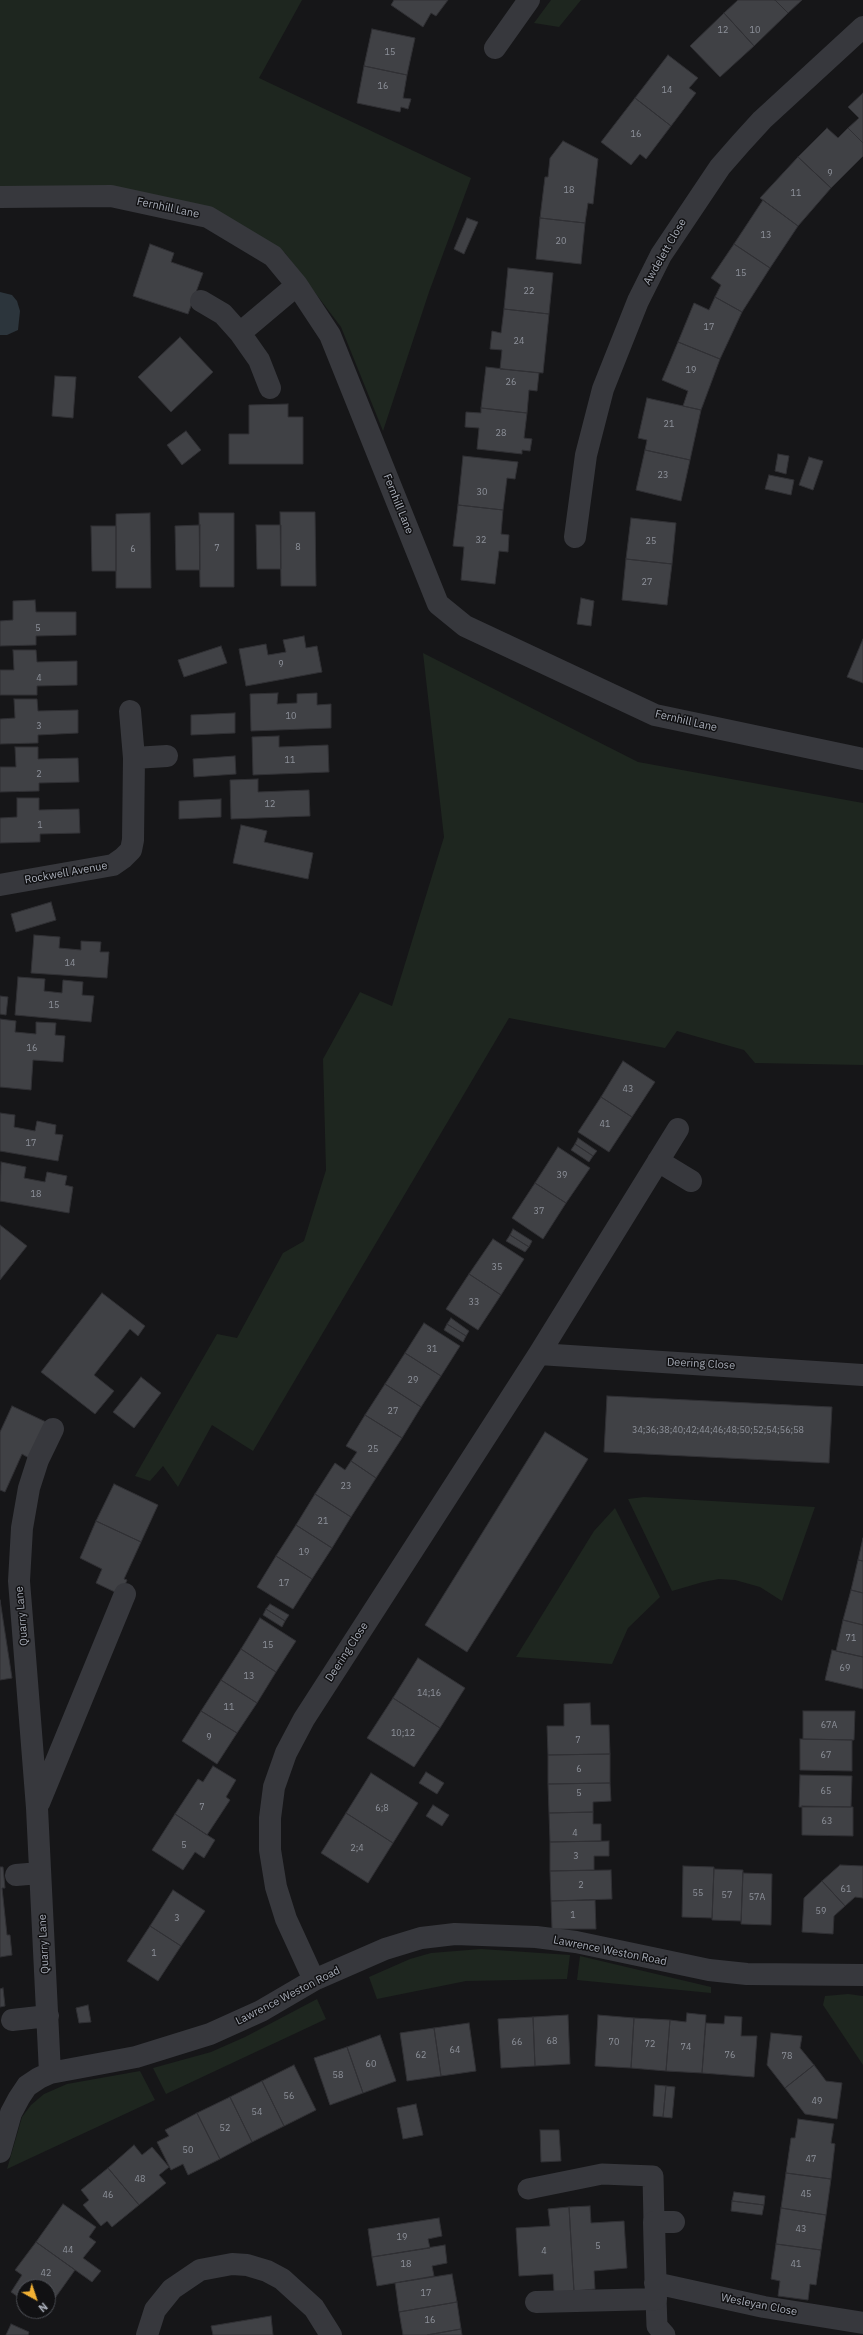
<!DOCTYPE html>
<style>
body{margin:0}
#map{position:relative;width:863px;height:2335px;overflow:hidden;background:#161618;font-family:"IBM Plex Sans",sans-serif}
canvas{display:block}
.north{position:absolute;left:16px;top:2279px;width:40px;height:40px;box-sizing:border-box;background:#111113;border:1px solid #4d4f55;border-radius:50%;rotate:140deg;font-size:11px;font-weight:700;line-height:16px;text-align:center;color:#a8adb8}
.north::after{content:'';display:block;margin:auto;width:14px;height:18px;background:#f2b134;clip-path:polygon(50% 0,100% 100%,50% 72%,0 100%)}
</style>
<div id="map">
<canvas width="863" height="2335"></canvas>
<div class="north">N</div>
</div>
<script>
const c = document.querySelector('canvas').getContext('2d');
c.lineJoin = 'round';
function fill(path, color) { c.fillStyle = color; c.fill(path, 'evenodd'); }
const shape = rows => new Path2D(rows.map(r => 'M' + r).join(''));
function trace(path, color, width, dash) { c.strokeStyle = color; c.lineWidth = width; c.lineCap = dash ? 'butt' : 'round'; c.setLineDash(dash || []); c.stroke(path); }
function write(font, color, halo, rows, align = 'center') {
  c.font = font + ' "IBM Plex Sans",sans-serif'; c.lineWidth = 3; c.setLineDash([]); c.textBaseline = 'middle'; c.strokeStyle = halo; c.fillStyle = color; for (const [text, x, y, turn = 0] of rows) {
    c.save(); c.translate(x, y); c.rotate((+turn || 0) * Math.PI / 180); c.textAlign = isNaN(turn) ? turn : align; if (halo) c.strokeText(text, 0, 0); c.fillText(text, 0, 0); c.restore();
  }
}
fill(shape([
 [0,0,302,0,259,78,471,178,429,292,383,431,341,327,285,253,209,209,0,188],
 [551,0,581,0,559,27,534,23],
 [423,653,638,762,863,803,863,1065,755,1063,744,1050,677,1031,665,1048,509,1018,253,1451,212,1425,178,1487,163,1466,150,1481,135,1476,217,1334,237,1338,283,1253,304,1241,326,1170,323,1059,360,992,392,1006,444,837],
 [644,1497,815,1507,782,1601,760,1587,735,1580,719,1579,703,1582,672,1591,628,1499],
 [615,1508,660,1597,628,1628,612,1664,516,1657,594,1531],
 [481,1949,570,1955,567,1979,466,1981,377,1999,369,1977,410,1959,431,1953],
 [580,1956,711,1987,711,1993,577,1980],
 [848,1994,863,1996,863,2065,823,2005,825,1996],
 [317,1999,326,2019,166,2094,153,2068,211,2052,245,2037],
 [140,2071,155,2100,7,2169,22,2117,31,2105,44,2094,67,2084]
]), '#1e261f');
fill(shape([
 [0,292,12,295,17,301,20,311,18,330,7,335,0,335]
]), '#2c353c');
const building = shape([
 [394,0,448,0,436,16,431,13,423,27,391,5,394,0],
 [738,0,775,0,788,13,754,46,724,13,738,0],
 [775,0,802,0,788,13,775,0],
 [724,13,754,46,720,77,690,46,724,13],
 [372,29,415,38,407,75,364,66,372,29],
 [668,55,698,78,689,88,696,93,671,126,635,98,668,55],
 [364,66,407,75,403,98,411,99,408,109,401,107,400,112,357,103,364,66],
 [863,93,863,143,848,128,859,118,848,107,863,93],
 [635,98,671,126,646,159,640,154,631,165,601,142,635,98],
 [827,128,838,138,848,128,863,143,863,156,831,188,798,157,827,128],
 [563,141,598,159,593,204,588,203,585,223,540,218,545,177,548,177,550,158,563,141],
 [798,157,831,188,798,226,760,198,798,157],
 [763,200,798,226,770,268,734,244,763,200],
 [467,218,478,222,464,254,454,249,467,218],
 [540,218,585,223,581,264,536,259,540,218],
 [150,244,174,253,171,262,203,273,188,314,133,296,150,244],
 [734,244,770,268,742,312,715,297,721,285,711,278,734,244],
 [508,268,553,273,549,314,504,309,508,268],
 [715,297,742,312,720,359,678,342,694,303,709,310,715,297],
 [504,309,549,314,543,373,500,369,502,350,490,349,492,331,501,333,504,309],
 [180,337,213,372,171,412,138,377,180,337],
 [678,342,720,359,701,410,683,406,688,391,662,380,678,342],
 [486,367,539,373,537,391,529,390,527,413,481,408,486,367],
 [55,376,76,377,73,418,52,416,55,376],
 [647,398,701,410,690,460,645,450,647,440,638,438,647,398],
 [288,404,288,417,303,417,303,464,229,464,229,434,249,434,249,405,288,404],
 [481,408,527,413,524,438,532,439,530,451,522,450,522,454,477,449,479,428,465,427,466,412,481,413,481,408],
 [186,431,201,450,182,465,167,445,186,431],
 [645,450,690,460,681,501,636,490,645,450],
 [778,454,789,456,786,474,775,471,778,454],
 [463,456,518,462,515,479,507,478,503,510,458,505,463,456],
 [809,457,823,461,813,490,799,485,809,457],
 [769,475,794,480,791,495,765,489,769,475],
 [458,505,503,510,501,534,509,535,508,552,499,551,495,584,461,580,464,547,453,546,458,505],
 [280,512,315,512,316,586,281,586,280,512],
 [150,513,151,588,116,588,116,514,150,513],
 [199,513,234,513,234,587,200,587,199,513],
 [631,518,676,523,672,564,626,559,631,518],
 [200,525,200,570,176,570,175,526,200,525],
 [256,525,281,525,281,569,257,569,256,525],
 [91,526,116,526,116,571,92,571,91,526],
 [626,559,672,564,667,605,622,600,626,559],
 [581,598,594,601,591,626,577,624,581,598],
 [35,600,36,612,76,612,76,635,36,636,36,645,0,646,0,621,13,620,13,601,35,600],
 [304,636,306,648,317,646,322,672,246,686,239,649,266,644,268,655,286,652,283,640,304,636],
 [863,639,863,683,847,677,863,639],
 [221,646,227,663,184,677,178,660,221,646],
 [13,650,36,650,37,662,77,661,77,685,37,686,37,695,0,695,0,670,14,670,13,650],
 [278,693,277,704,297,703,297,694,317,693,317,705,331,704,331,728,251,731,250,694,278,693],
 [14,699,37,699,38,711,78,710,78,733,38,735,38,743,0,744,0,719,15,718,14,699],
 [235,713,235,733,191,735,191,715,235,713],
 [279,736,279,747,328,745,329,772,253,775,252,737,279,736],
 [15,747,38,747,38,759,78,758,79,782,39,783,39,791,0,792,0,767,16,767,15,747],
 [235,756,236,774,194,777,193,759,235,756],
 [258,779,258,792,309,790,310,816,231,819,230,780,258,779],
 [17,798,39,798,39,810,79,809,80,833,40,834,40,842,0,843,0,818,17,817,17,798],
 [221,799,221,817,179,819,179,801,221,799],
 [241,825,267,831,264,842,313,853,308,879,233,863,241,825],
 [51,902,56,920,16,932,11,914,51,902],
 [34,935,60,937,59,948,81,950,81,941,101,942,100,952,109,952,107,978,31,973,34,935],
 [18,977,45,979,44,991,62,993,63,980,83,982,82,995,94,996,91,1022,15,1015,18,977],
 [0,996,8,997,6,1015,0,1014,0,996],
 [0,1019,16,1021,15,1032,36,1034,36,1022,56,1023,55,1035,65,1036,63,1062,33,1060,31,1090,0,1087,0,1019],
 [623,1061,655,1082,632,1117,601,1097,623,1061],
 [601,1097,632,1117,609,1152,578,1132,601,1097],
 [0,1113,15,1115,14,1127,35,1131,37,1121,56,1125,55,1134,63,1135,58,1161,0,1151,0,1113],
 [578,1138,597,1151,593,1156,575,1144,578,1138],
 [575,1144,593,1156,589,1162,571,1150,575,1144],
 [558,1147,590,1168,566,1203,535,1183,558,1147],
 [1,1162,26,1167,24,1178,45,1182,47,1172,67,1176,65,1185,73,1187,69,1213,0,1201,1,1162],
 [535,1183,566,1203,543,1239,512,1218,535,1183],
 [0,1225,27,1246,0,1280,0,1225],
 [513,1229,532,1241,529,1247,510,1235,513,1229],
 [510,1235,529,1247,525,1252,506,1241,510,1235],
 [493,1239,524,1259,501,1295,469,1274,493,1239],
 [469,1274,501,1295,478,1330,446,1309,469,1274],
 [102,1293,145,1326,138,1336,130,1329,94,1375,114,1391,95,1414,41,1372,102,1293],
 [451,1318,469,1331,466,1336,447,1324,451,1318],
 [424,1323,460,1346,441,1376,405,1353,424,1323],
 [447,1324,466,1336,463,1342,444,1330,447,1324],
 [405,1353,441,1376,421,1407,385,1384,405,1353],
 [141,1377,161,1393,134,1428,113,1412,141,1377],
 [385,1384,421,1407,402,1438,365,1415,385,1384],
 [607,1396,832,1407,829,1463,604,1452,607,1396],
 [12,1406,46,1422,29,1458,22,1454,5,1492,0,1490,0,1432,12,1406],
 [365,1415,402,1438,376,1478,351,1461,357,1452,346,1446,365,1415],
 [545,1432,588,1459,467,1652,425,1625,545,1432],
 [351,1461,376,1478,351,1517,315,1494,335,1463,345,1470,351,1461],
 [114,1484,158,1505,141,1542,96,1521,114,1484],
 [315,1494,351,1517,332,1548,296,1525,315,1494],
 [96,1521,141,1542,124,1579,127,1580,121,1595,96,1583,102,1569,80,1558,96,1521],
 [296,1525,332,1548,312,1579,276,1556,296,1525],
 [863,1538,863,1561,858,1560,863,1538],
 [276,1556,312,1579,293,1609,257,1587,276,1556],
 [858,1560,863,1561,863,1593,851,1590,858,1560],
 [851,1590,863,1593,863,1625,843,1620,851,1590],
 [0,1600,12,1678,0,1680,0,1600],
 [270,1604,289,1615,285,1621,266,1609,270,1604],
 [266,1609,285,1621,282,1627,263,1615,266,1609],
 [260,1618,296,1641,276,1672,241,1649,260,1618],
 [843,1620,863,1625,863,1657,836,1651,843,1620],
 [241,1649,276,1672,257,1703,221,1680,241,1649],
 [832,1650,863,1657,863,1689,825,1680,832,1650],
 [418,1658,465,1688,440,1728,393,1698,418,1658],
 [221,1680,257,1703,237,1733,201,1711,221,1680],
 [393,1698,440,1728,414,1767,367,1738,393,1698],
 [590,1703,591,1725,609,1725,610,1754,548,1755,547,1726,564,1726,564,1704,590,1703],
 [201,1711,237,1733,217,1764,182,1741,201,1711],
 [803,1711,855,1711,854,1740,803,1739,803,1711],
 [800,1739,852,1740,852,1771,800,1770,800,1739],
 [610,1754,610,1783,548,1784,548,1755,610,1754],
 [213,1766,236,1780,226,1797,230,1800,207,1835,175,1814,198,1779,203,1782,213,1766],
 [426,1772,444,1783,437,1794,419,1783,426,1772],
 [371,1773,418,1803,393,1843,346,1813,371,1773],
 [800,1775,852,1776,851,1807,799,1807,800,1775],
 [610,1783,611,1801,593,1802,593,1812,549,1813,548,1784,610,1783],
 [433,1805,449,1815,442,1826,426,1816,433,1805],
 [802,1806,853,1807,853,1836,802,1835,802,1806],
 [593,1812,593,1824,601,1824,601,1841,550,1842,549,1813,593,1812],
 [346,1813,393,1843,368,1883,321,1853,346,1813],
 [175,1814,215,1840,204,1858,195,1852,183,1870,152,1850,175,1814],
 [609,1841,609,1856,594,1856,594,1870,550,1871,550,1842,609,1841],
 [840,1865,863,1866,863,1898,855,1897,845,1906,822,1881,840,1865],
 [683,1866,714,1867,712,1918,682,1917,683,1866],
 [0,1867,3,1867,5,1888,2,1888,7,1935,10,1935,12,1955,0,1957,0,1867],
 [714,1869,743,1870,741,1921,712,1920,714,1869],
 [611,1870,612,1899,551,1901,550,1871,611,1870],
 [743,1873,772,1874,771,1925,741,1924,743,1873],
 [822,1881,845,1906,834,1916,833,1934,802,1932,804,1898,822,1881],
 [173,1890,205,1911,181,1946,150,1926,173,1890],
 [595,1900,596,1929,552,1929,551,1901,595,1900],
 [150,1926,181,1946,158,1981,127,1961,150,1926],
 [3,1988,5,2006,0,2007,0,1989,3,1988],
 [88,2005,91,2022,79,2023,76,2008,88,2005],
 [687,2013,706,2015,702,2073,666,2071,670,2020,686,2022,687,2013],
 [568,2015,570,2064,535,2066,533,2017,568,2015],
 [598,2015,634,2018,631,2068,595,2066,598,2015],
 [725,2016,742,2017,741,2036,757,2036,754,2077,702,2073,706,2023,724,2024,725,2016],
 [533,2017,535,2066,501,2068,498,2019,533,2017],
 [634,2018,670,2020,666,2071,631,2068,634,2018],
 [469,2023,476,2071,441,2076,434,2028,469,2023],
 [434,2028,441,2076,407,2081,400,2033,434,2028],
 [771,2033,802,2036,800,2048,814,2065,785,2088,767,2065,771,2033],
 [380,2035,396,2081,363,2093,347,2047,380,2035],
 [347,2047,363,2093,330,2105,314,2058,347,2047],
 [294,2065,316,2110,284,2126,262,2081,294,2065],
 [814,2065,826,2081,842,2083,837,2119,805,2114,785,2088,814,2065],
 [262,2081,284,2126,252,2142,230,2097,262,2081],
 [655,2085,666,2086,663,2117,653,2116,655,2085],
 [666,2086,675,2087,672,2118,663,2117,666,2086],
 [230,2097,252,2142,220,2159,197,2113,230,2097],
 [416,2104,423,2135,403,2139,397,2108,416,2104],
 [197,2113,220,2159,188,2175,183,2164,171,2170,157,2142,169,2136,165,2130,197,2113],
 [798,2119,834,2124,831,2143,835,2144,831,2179,786,2173,791,2138,795,2138,798,2119],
 [540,2130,559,2130,561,2161,541,2162,540,2130],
 [134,2145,142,2155,152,2147,169,2167,159,2175,166,2183,139,2205,108,2168,134,2145],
 [108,2168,139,2205,112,2227,107,2221,101,2226,83,2205,89,2200,81,2190,108,2168],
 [786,2173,831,2179,826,2215,781,2208,786,2173],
 [734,2192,765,2196,764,2205,732,2201,734,2192],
 [732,2201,764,2205,762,2215,731,2211,732,2201],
 [63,2204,96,2227,89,2237,96,2242,83,2258,101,2271,92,2282,36,2242,63,2204],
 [590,2206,591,2223,624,2221,627,2268,594,2271,595,2289,574,2291,569,2207,590,2206],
 [569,2207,574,2291,554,2292,553,2274,519,2276,516,2228,550,2226,548,2209,569,2207],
 [781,2208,826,2215,821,2250,776,2244,781,2208],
 [439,2218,442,2236,428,2239,430,2248,372,2257,368,2229,439,2218],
 [36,2242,75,2270,48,2308,48,2287,24,2287,24,2301,11,2292,22,2275,15,2270,36,2242],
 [776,2244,821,2250,816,2285,810,2284,808,2300,778,2296,780,2281,771,2279,776,2244],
 [445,2245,447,2263,432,2266,434,2276,377,2286,372,2257,445,2245],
 [452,2274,457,2302,399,2312,395,2283,452,2274],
 [457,2302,461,2329,427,2335,403,2335,399,2312,457,2302],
 [271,2316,273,2335,213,2335,211,2326,271,2316],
 [11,2324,29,2332,28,2335,6,2335,11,2324],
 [461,2329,462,2335,427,2335,461,2329]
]);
fill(building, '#404145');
trace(building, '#303034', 1);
trace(shape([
 [528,2189,602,2174,653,2176,654,2222],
 [656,2299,657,2326,665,2335]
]), '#37383d', 21);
trace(shape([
 [495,48,529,0],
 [0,197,111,196,208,217,273,256,297,285,330,335,438,604,465,626,655,715,863,759],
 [201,301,223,314,240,333,259,360,270,388],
 [240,333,297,285],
 [575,537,586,455,603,389,638,301,661,255,720,167,741,143,762,120,863,27],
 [134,758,167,756],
 [0,885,113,865,123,858,131,850,133,840,134,758,130,711],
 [658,1161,691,1181],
 [539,1354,863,1375],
 [39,1803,125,1594],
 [16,1875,40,1873],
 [314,1980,286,1919,276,1887,270,1850,270,1818,274,1787,286,1753,304,1719,539,1354,678,1129],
 [12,2020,48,2016],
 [50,2073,37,1808,19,1581,22,1528,29,1488,38,1460,53,1429],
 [0,2152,11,2113,19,2098,27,2086,39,2078,50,2073,136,2057,210,2034,261,2011,314,1980,385,1949,421,1938,455,1934,536,1937,576,1942,709,1970,747,1974,863,1975],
 [655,2283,764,2307,863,2323],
 [536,2302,656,2299,654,2222,674,2222],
 [147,2335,155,2310,172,2289,200,2270,232,2264,247,2265,267,2271,282,2279,314,2308,331,2335]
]), '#37383d', 22);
write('9px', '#8e929b', null, [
 ["12",723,30],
 ["10",755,30],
 ["15",390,52],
 ["16",383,86],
 ["14",667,90],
 ["16",636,134],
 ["9",830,173],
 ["18",569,190],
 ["11",796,193],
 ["13",766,235],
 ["20",561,241],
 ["15",741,273],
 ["22",529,291],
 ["17",709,327],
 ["24",519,341],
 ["19",691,370],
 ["26",511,382],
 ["21",669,424],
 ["28",501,433],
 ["23",663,475],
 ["30",482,492],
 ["32",481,540],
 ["25",651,541],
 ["8",298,547],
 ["7",217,548],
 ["6",133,549],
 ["27",647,582],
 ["5",38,628],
 ["9",281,664],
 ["4",39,678],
 ["10",291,716],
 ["3",39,726],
 ["11",290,760],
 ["2",39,774],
 ["12",270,804],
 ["1",40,825],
 ["14",70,963],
 ["15",54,1005],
 ["16",32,1048],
 ["43",628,1089],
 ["41",605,1124],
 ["17",31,1143],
 ["39",562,1175],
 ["18",36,1194],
 ["37",539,1211],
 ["35",497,1267],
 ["33",474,1302],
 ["31",432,1349],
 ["29",413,1380],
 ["27",393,1411],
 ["34;36;38;40;42;44;46;48;50;52;54;56;58",718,1430],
 ["25",373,1449],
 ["23",346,1486],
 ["21",323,1521],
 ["19",304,1552],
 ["17",284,1583],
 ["71",851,1638],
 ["15",268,1645],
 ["69",845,1668],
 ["13",249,1676],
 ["14;16",429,1693],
 ["11",229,1707],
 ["67A",829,1725],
 ["10;12",403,1733],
 ["9",209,1737],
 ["7",578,1740],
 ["67",826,1755],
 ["6",579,1769],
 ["65",826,1791],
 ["5",579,1793],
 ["7",202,1807],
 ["6;8",382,1808],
 ["63",827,1821],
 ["4",575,1833],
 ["5",184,1845],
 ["2;4",357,1848],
 ["3",576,1856],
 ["2",581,1885],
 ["61",846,1889],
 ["55",698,1893],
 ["57",727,1895],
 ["57A",757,1897],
 ["59",821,1911],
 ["1",573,1915],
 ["3",177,1918],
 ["1",154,1953],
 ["68",552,2041],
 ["66",517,2042],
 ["70",614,2042],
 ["72",650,2044],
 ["74",686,2047],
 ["64",455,2050],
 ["62",421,2055],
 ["76",730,2055],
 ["78",787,2056],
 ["60",371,2064],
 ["58",338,2075],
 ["56",289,2096],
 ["49",817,2101],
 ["54",257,2112],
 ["52",225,2128],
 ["50",188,2150],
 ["47",811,2159],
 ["48",140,2179],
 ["45",806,2194],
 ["46",108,2195],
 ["43",801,2229],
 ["19",402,2237],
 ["5",598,2246],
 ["44",68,2250],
 ["4",544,2251],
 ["18",406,2264],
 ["41",796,2264],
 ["42",46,2273],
 ["17",426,2293],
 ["16",430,2320]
]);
write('11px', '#a8adb8', '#111113', [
 ["Fernhill Lane",168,208,12],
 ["Awdelett Close",665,252,-60],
 ["Fernhill Lane",398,504,68],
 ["Fernhill Lane",686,721,13],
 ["Rockwell Avenue",66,873,-10],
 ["Deering Close",701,1364,3],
 ["Quarry Lane",22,1616,-95],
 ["Deering Close",347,1652,-57],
 ["Quarry Lane",44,1944,-93],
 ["Lawrence Weston Road",610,1951,11],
 ["Lawrence Weston Road",288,1996,-27],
 ["Wesleyan Close",759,2305,11]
]);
</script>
